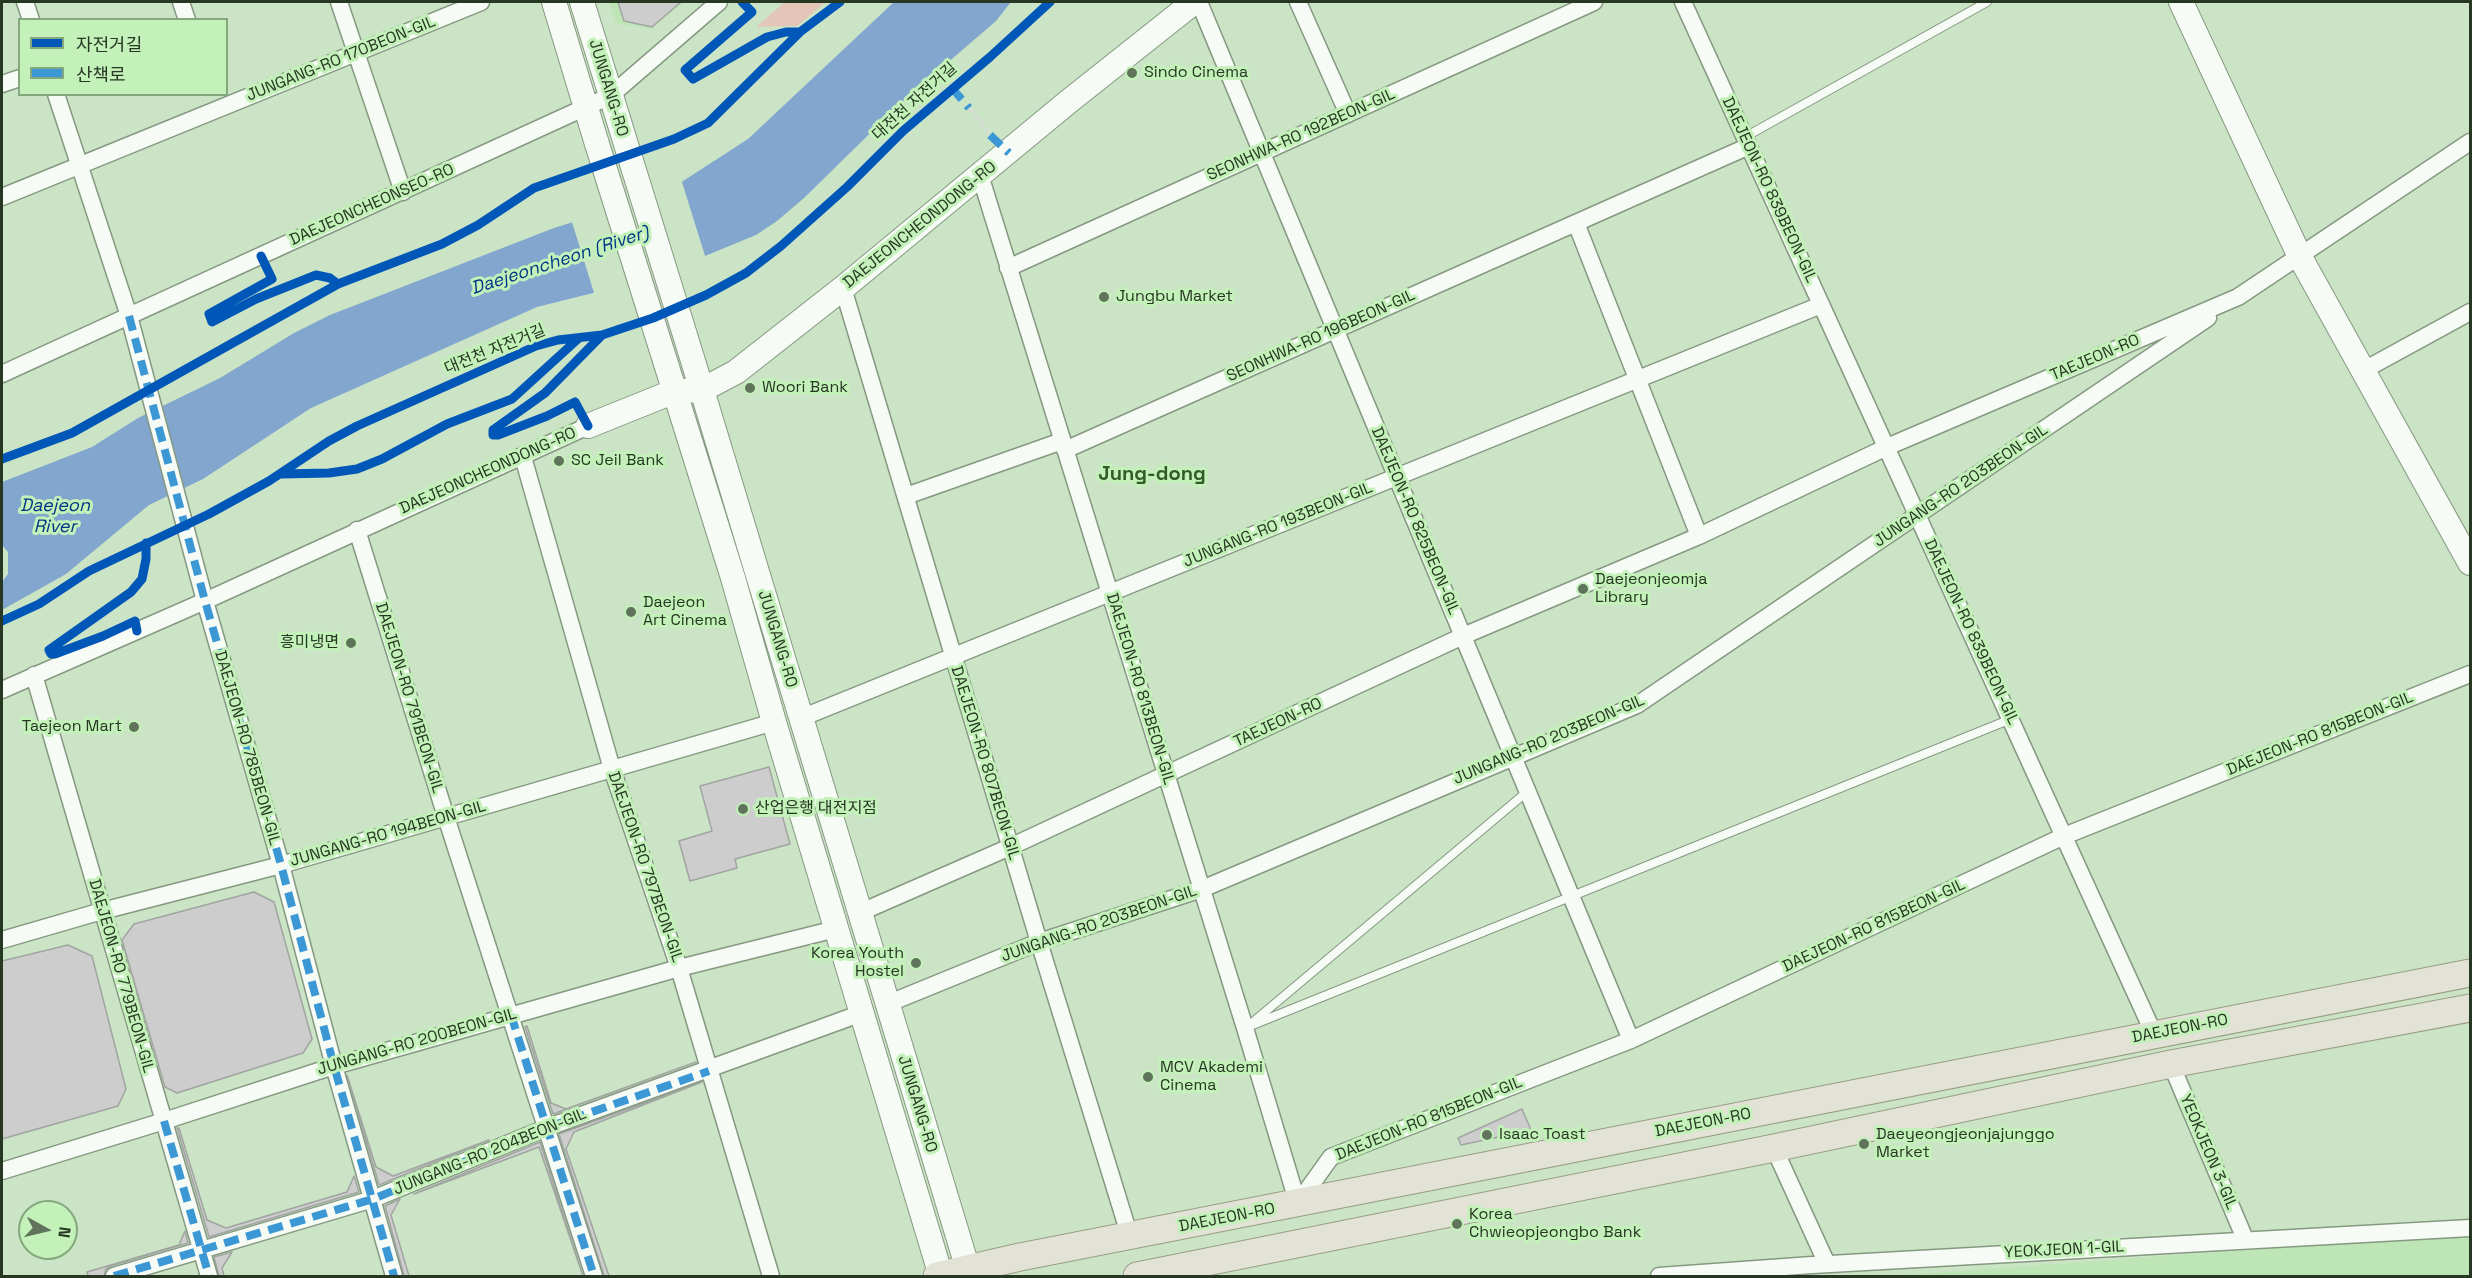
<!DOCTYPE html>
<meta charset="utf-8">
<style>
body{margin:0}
#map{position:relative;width:2472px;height:1278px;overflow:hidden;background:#cbe4c6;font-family:"Space Grotesk","Noto Sans KR",sans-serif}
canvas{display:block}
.frame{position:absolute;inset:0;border:3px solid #263722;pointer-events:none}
.legend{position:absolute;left:18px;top:18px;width:210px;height:78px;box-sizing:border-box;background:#c3f1b9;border:2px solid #84a77d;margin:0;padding:8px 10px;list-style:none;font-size:18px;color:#263722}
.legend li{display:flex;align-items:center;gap:12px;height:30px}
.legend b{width:30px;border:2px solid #84a77d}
.north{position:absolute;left:18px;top:1200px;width:60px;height:60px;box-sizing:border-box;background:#c3f1b9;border:2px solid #84a77d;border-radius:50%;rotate:98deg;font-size:16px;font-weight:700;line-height:24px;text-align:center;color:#263722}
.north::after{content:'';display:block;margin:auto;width:21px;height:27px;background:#60745b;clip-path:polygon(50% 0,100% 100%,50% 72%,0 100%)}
</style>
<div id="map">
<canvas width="2472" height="1278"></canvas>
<div class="frame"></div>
<ul class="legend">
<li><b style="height:8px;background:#0057b8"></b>자전거길</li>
<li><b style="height:8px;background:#3b98d5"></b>산책로</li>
</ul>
<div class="north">N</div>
</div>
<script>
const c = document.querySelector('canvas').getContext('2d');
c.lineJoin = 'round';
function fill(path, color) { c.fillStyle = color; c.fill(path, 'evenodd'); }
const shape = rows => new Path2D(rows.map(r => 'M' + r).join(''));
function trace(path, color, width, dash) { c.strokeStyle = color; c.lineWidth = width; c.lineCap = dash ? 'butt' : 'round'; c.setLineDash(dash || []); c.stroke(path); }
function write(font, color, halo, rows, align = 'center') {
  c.font = font + ' "Space Grotesk","Noto Sans KR",sans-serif'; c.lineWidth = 6; c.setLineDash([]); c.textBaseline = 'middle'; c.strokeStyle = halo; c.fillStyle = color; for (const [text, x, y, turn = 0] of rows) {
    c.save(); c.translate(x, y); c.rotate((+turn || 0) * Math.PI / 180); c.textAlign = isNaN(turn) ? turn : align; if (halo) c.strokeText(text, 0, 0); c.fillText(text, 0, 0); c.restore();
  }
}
fill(shape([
 [609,2,684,2,651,29,616,23],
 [2470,1236,2470,1276,1888,1276,2333,1244]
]), '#bee5b6');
fill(shape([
 [785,2,826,2,797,26,756,27]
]), '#e3c6b8');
fill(shape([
 [894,2,1011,2,996,21,903,101,804,198,777,221,756,235,649,279,537,307,311,408,203,479,149,505,66,574,2,610,2,582,8,574,8,552,2,545,2,482,92,447,138,418,220,378,294,333,330,315,554,228,663,194,748,139]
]), '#82a6ce');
fill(shape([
 [681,179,706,259,650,282,595,296,571,219,662,191]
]), '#cbe4c6');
const building = shape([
 [618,2,681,2,652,27,624,21,618,2],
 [769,767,790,844,735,859,737,868,690,881,679,841,712,831,700,786,769,767],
 [254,892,274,902,312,1039,303,1053,177,1093,165,1087,122,940,134,924,254,892],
 [68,945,92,956,126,1089,118,1106,2,1139,2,961,68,945],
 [527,1026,551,1103,566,1109,696,1062,553,1114,525,1027,527,1026],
 [347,1075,376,1167,393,1176,489,1140,379,1185,347,1075],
 [702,1082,574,1132,566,1149,609,1276,604,1276,559,1134,702,1082],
 [1522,1109,1531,1130,1461,1145,1458,1138,1522,1109],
 [177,1128,179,1128,207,1220,226,1228,347,1192,354,1176,359,1192,209,1237,177,1128],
 [540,1142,583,1276,539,1147,414,1194,540,1142],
 [400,1199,391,1215,409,1276,404,1276,385,1206,400,1199],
 [185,1231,188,1243,111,1266,106,1269,104,1276,88,1276,87,1272,179,1245,185,1231],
 [232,1252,222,1268,224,1276,219,1276,214,1257,232,1252]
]);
fill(building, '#cdcdcd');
trace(building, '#a1a5a1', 1.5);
const lane = shape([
 [1745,137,1987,2],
 [1253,1022,1528,791],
 [1245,1028,2011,719]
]);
const street = shape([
 [25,2,31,20],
 [181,2,187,20],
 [339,2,403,192],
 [1199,2,1631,1040],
 [1298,2,1348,114],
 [1683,2,2154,1034],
 [2,84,20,78],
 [56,94,129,316,205,601,281,865,334,1066,394,1276],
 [980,175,1245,1028,1298,1204],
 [2,197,481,2],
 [1576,223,1699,536],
 [1008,268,1594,2],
 [843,288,1039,942,1130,1237],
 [2364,370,2470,312],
 [2,374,610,96,719,2],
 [1065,450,1749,146],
 [523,457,612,769,679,968,771,1276],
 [906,496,1062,441],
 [357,530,446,817,594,1276],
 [34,675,209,1276],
 [2,690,205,601,588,426],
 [801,718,1821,305],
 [859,913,1010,847,1463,636,1699,536,1887,447,2238,297,2470,142],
 [2,940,102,911,281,865,774,722],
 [887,1004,1039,942,1202,889,1637,705,2208,318],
 [2171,1064,2245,1239],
 [1774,1148,1827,1264],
 [2,1171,164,1121,334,1066,679,968,836,929],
 [1298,1203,1331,1157,1631,1040,2064,836,2470,674],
 [114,1276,373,1199,546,1128,862,1013],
 [1659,1276,1812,1265,2470,1228]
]);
const secondary = shape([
 [554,2,597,144],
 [582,2,702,390,970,1276],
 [2181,2,2300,257,2470,563],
 [667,367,733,578,774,722,941,1276],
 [588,426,675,391,702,390,736,372,843,288,1068,102,1194,2]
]);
const primary = shape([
 [937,1276,1020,1257,2470,973],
 [1137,1276,1774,1148,2171,1064,2470,1008]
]);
trace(lane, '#859981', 10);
trace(street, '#859981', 19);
trace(secondary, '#859981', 26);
trace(primary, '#999f83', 29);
trace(shape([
 [969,108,990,135]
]), '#d6ded4', 4, [6, 3]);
trace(lane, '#f7fbf6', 8);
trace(street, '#f7fbf6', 16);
trace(secondary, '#f7fbf6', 24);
trace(primary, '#e2e2d7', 27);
const secondaryBridge = shape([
 [597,144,667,367]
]);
trace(secondaryBridge, '#859981', 26, []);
trace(secondaryBridge, '#f7fbf6', 24);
trace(shape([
 [952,88,969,108],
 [990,135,1009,153],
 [129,316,205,601,281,865,334,1066,394,1276],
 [511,1015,594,1276],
 [164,1121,209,1276],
 [114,1276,373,1199,546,1128,709,1071]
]), '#3b98d5', 8, [15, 8]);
trace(shape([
 [742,2,752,12,685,70,693,79,767,37,786,32,800,32],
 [261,256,272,279,209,314,212,322,256,299,316,275,330,278,338,284],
 [588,426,575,402,547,416,498,435,493,435,493,430,545,393,602,335],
 [2,459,72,433,338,284,442,244,478,225,534,188,674,139,708,123,800,32,840,2],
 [281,474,329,473,357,469,382,459,447,424,512,399,579,338],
 [2,621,39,604,89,571,209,514,269,481,329,441,357,426,536,346,558,340,602,335,653,318,706,295,746,273,781,246,847,187,903,131,990,57,1050,2],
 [137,631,135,621,103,636,55,654,51,654,49,650,131,592,142,579,146,559,146,543]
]), '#0057b8', 9);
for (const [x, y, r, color] of [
 [1132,73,6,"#60745b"],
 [1104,297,6,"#60745b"],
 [750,388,6,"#60745b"],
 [559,461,6,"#60745b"],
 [1583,589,6,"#60745b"],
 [631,612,6,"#60745b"],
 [351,643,6,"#60745b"],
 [134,727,6,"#60745b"],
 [743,809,6,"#60745b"],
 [916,963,6,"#60745b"],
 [1148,1077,6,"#60745b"],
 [1487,1135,6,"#60745b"],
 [1864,1144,6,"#60745b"],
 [1457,1224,6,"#60745b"]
]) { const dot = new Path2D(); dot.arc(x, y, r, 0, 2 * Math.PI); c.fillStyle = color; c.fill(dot); trace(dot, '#c3f1b9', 2); }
write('16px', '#263722', '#c3f1b9', [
 ["JUNGANG-RO 170BEON-GIL",341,59,-22],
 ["JUNGANG-RO",608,88,73],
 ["대전천 자전거길",915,102,-42],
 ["SEONHWA-RO 192BEON-GIL",1301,135,-24],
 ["DAEJEON-RO 839BEON-GIL",1769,190,65],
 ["DAEJEONCHEONSEO-RO",372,205,-24],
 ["DAEJEONCHEONDONG-RO",920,225,-39],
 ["SEONHWA-RO 196BEON-GIL",1321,336,-24],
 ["대전천 자전거길",495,350,-22],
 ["TAEJEON-RO",2095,358,-23],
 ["DAEJEONCHEONDONG-RO",488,471,-24],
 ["JUNGANG-RO 203BEON-GIL",1961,486,-34],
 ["DAEJEON-RO 825BEON-GIL",1415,521,67],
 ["JUNGANG-RO 193BEON-GIL",1278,525,-22],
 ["DAEJEON-RO 839BEON-GIL",1971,632,65],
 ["JUNGANG-RO",777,639,73],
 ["DAEJEON-RO 813BEON-GIL",1140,689,73],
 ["DAEJEON-RO 791BEON-GIL",409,698,73],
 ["TAEJEON-RO",1278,723,-25],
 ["DAEJEON-RO 815BEON-GIL",2320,734,-22],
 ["JUNGANG-RO 203BEON-GIL",1549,740,-23],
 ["DAEJEON-RO 785BEON-GIL",247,748,74],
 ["DAEJEON-RO 807BEON-GIL",985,763,73],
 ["JUNGANG-RO 194BEON-GIL",388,834,-16],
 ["DAEJEON-RO 797BEON-GIL",645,867,71],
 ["JUNGANG-RO 203BEON-GIL",1099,924,-19],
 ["DAEJEON-RO 815BEON-GIL",1874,926,-25],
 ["DAEJEON-RO 779BEON-GIL",121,976,74],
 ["DAEJEON-RO",2180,1029,-11],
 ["JUNGANG-RO 200BEON-GIL",417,1042,-16],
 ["JUNGANG-RO",917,1104,73],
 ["DAEJEON-RO 815BEON-GIL",1429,1119,-22],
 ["DAEJEON-RO",1703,1123,-11],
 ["JUNGANG-RO 204BEON-GIL",490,1152,-22],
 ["YEOKJEON 3-GIL",2208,1152,67],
 ["DAEJEON-RO",1227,1218,-11],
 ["YEOKJEON 1-GIL",2064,1250,-3]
]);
write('16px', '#263722', '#c3f1b9', [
 ["Sindo Cinema",1144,73],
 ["Jungbu Market",1116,297],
 ["Woori Bank",762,388],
 ["SC Jeil Bank",571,461],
 ["Daejeonjeomja",1595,580],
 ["Library",1595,598],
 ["Daejeon",643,603],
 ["Art Cinema",643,621],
 ["흥미냉면",339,643,"right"],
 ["Taejeon Mart",122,727,"right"],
 ["산업은행 대전지점",755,809],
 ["Korea Youth",904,954,"right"],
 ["Hostel",904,972,"right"],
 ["MCV Akademi",1160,1068],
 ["Cinema",1160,1086],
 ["Isaac Toast",1499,1135],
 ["Daeyeongjeonjajunggo",1876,1135],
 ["Market",1876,1153],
 ["Korea",1469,1215],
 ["Chwieopjeongbo Bank",1469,1233]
], 'left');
write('italic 18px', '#013686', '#c3f1b9', [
 ["Daejeoncheon (River)",560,261,-18],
 ["Daejeon",55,506],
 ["River",55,527]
]);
write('bold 20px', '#335b2a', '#c3f1b9', [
 ["Jung-dong",1152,475]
]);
</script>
